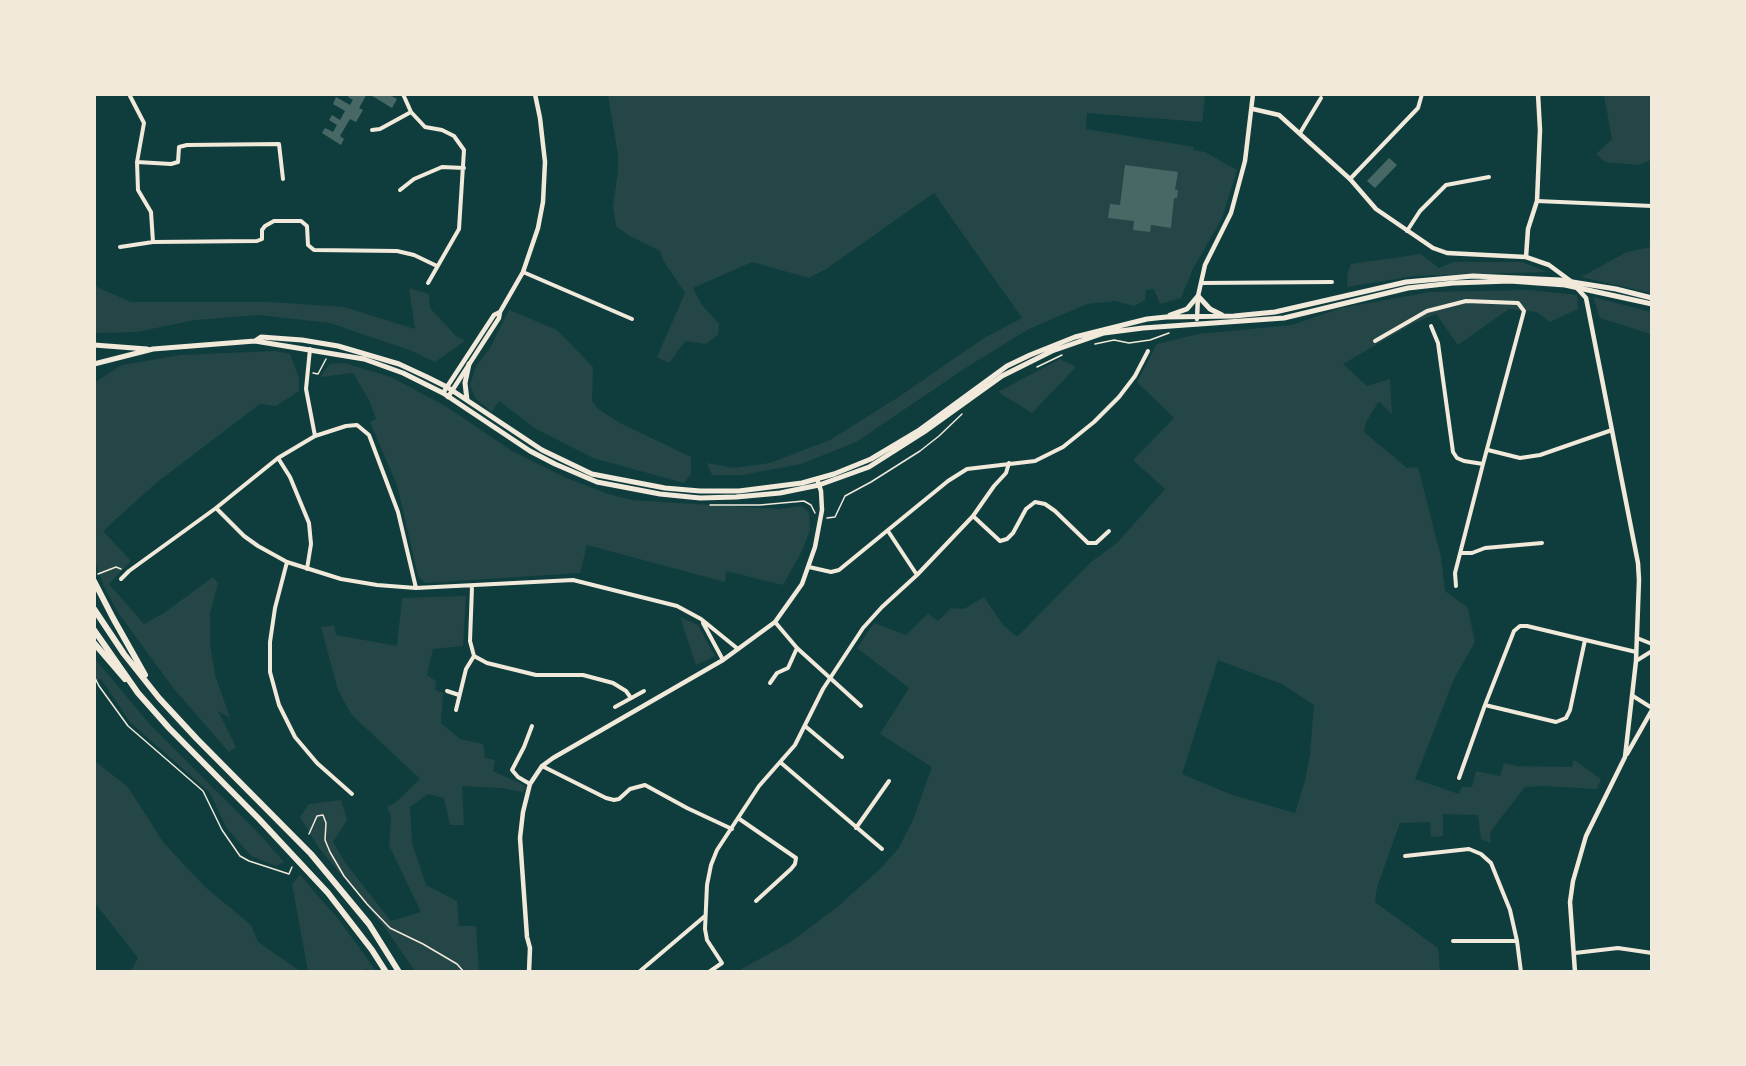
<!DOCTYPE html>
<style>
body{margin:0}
#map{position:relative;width:1746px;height:1066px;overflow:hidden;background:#0f3d3e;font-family:Arial,sans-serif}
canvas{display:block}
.frame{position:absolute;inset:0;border:96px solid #f1e9da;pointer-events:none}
</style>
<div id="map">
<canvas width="1746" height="1066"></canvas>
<div class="frame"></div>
</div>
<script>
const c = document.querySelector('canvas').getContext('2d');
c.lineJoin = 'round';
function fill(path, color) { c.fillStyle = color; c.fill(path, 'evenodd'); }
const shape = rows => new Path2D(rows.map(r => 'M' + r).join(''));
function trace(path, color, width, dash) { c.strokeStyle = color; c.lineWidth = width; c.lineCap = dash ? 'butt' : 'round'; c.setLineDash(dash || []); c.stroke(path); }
fill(shape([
 [608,95,1205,95,1202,122,1087,113,1086,129,1194,147,1193,150,1205,152,1237,170,1222,218,1193,269,1181,298,1160,304,1154,289,1146,290,1145,300,1134,306,1115,301,1087,304,1029,329,970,365,856,442,801,464,742,475,712,475,707,463,733,468,770,463,830,440,897,398,984,338,1022,318,934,193,826,269,809,278,752,262,693,288,702,305,719,324,718,335,706,344,685,341,669,363,657,357,685,293,663,260,660,251,628,235,616,226,613,207,618,171,618,155],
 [1604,95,1651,95,1651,160,1638,165,1605,162,1596,154,1612,139],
 [1651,247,1651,293,1581,277,1627,252],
 [1421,254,1439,268,1454,262,1522,262,1547,272,1415,276,1347,287,1348,272,1351,264],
 [94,285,103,290,131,302,270,302,344,307,415,329,409,288,429,294,430,308,456,336,465,341,435,362,412,351,330,323,259,315,195,320,137,332,95,333],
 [1529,290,1577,295,1578,309,1550,322,1537,312,1509,309,1458,345,1436,314,1414,323,1343,364,1367,386,1390,379,1392,414,1379,401,1366,422,1364,432,1407,468,1418,467,1441,557,1445,591,1468,608,1475,642,1454,679,1415,779,1459,794,1462,787,1472,787,1476,771,1500,776,1504,763,1517,766,1572,767,1574,760,1601,779,1597,789,1542,786,1525,787,1490,832,1491,843,1481,839,1478,815,1443,814,1443,836,1431,837,1430,822,1400,823,1377,887,1375,902,1438,948,1440,971,736,972,792,941,836,908,880,869,898,849,913,820,932,767,880,734,909,688,857,648,874,623,906,635,928,614,938,621,951,608,964,609,984,597,1003,625,1017,637,1091,562,1117,543,1165,489,1133,460,1174,418,1137,382,1157,344,1198,334,1292,325,1341,308,1430,292],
 [1218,660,1282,684,1314,705,1310,754,1305,781,1295,813,1232,795,1182,774],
 [1593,297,1651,312,1651,334,1600,318],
 [509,310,557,330,593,367,592,401,597,408,620,423,691,457,691,474,684,483,593,458,536,429,499,401,492,412,476,399,470,385,476,366,490,348],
 [275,351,290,354,299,378,299,391,276,406,260,404,156,483,103,531,131,561,109,584,144,624,164,613,213,577,218,583,210,613,210,644,215,675,230,718,218,711,236,747,229,752,174,689,119,614,104,587,94,559,94,383,122,365,180,355],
 [1060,359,1076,367,1032,413,998,392],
 [344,363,391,377,447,407,512,451,564,477,608,494,632,500,710,505,779,509,802,506,809,512,810,530,802,551,783,585,726,571,725,582,587,545,580,573,425,583,418,576,397,485,370,422,376,419,369,400,353,373,320,377,330,364],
 [466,596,463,646,433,649,427,675,436,681,435,690,443,693,441,723,460,739,483,744,485,758,495,760,493,771,526,786,523,792,501,788,462,786,464,825,450,825,444,798,428,794,410,807,412,843,426,885,457,901,459,926,476,926,479,971,415,971,383,925,319,848,300,817,309,804,341,800,347,820,333,842,346,864,391,921,421,912,389,845,391,816,387,807,395,803,420,779,351,714,338,690,321,627,334,625,336,635,397,646,402,598],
 [680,617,698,625,715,656,696,665],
 [94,658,153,728,263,838,284,862,276,866,251,856,226,827,210,793,130,722,101,679,95,681],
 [95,761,128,787,163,842,204,886,251,925,258,942,300,971,131,971,138,958,95,903],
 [300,875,339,920,376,971,369,971,367,969,357,971,308,971,292,884]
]), '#244646');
fill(shape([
 [350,94,367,94,359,108,363,110,356,122,350,119,340,136,344,139,341,145,322,133,325,128,333,132,337,125,329,120,332,115,340,120,345,111,333,104,336,97,350,105,353,100,348,97],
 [369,94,388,94,397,99,392,108],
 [1389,158,1397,165,1375,188,1367,181],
 [1125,165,1178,172,1175,190,1178,190,1177,198,1174,198,1171,228,1151,225,1150,232,1133,230,1134,221,1108,218,1110,204,1120,205]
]), '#486865');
trace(shape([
 [1095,344,1114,340,1129,343,1150,340,1169,333],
 [1037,367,1062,355],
 [313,373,318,374,326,359],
 [710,505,760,505,804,501,811,505,815,513],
 [827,518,835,517,845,496,871,482,920,451,939,436,962,414],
 [98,574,116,567,121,569],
 [94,676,99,686,128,726,203,791,222,830,240,856,249,861,289,874,292,867],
 [309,834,317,816,323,815,326,823,325,840,330,852,344,876,367,904,390,928,423,944,457,964,464,972]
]), '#f1e9da', 1.5);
trace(shape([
 [129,94,144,123,137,162,138,190,151,212,153,242],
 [403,94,411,112,425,127,442,130,454,136,464,150,459,229,428,283],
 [372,130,380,129,411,112],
 [1300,133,1321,98],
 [137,162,171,164,178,162,179,147,187,145,279,144,283,179],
 [1350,179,1418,108,1422,94],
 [400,190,414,179,442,167,464,168],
 [1537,201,1652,206],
 [1407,231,1420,211,1446,185,1489,177],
 [120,247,153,242,257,241,262,239,262,230,265,226,274,221,301,221,307,226,308,245,314,250,397,251,414,255,437,266],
 [523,272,632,319],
 [1201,283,1332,282],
 [1375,341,1427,311,1466,301,1518,303,1524,311,1483,464,1464,461,1457,458,1453,452,1438,343,1431,326],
 [315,436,346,426,357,425,369,435,398,512,416,588],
 [1488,450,1520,458,1540,455,1612,430],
 [278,458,290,477,309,523,311,544,307,569],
 [216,508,244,536,258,546,287,562,341,579,377,585,416,588,573,580,677,606,701,619,738,649],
 [973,516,1000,541,1007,539,1013,533,1026,509,1035,502,1045,504,1055,511,1088,543,1096,543,1109,531],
 [888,531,917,575],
 [1460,553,1472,553,1485,548,1542,543],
 [287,562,275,608,270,642,270,672,279,705,295,737,317,763,352,794],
 [809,567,831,572,839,570,948,481,967,469,1035,461,1063,447,1094,422,1119,397,1135,376,1148,351],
 [121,579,129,571,216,508,278,458,315,436,306,389,310,349],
 [1456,586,1455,573,1483,464],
 [775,622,797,648,861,706],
 [703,623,723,660],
 [1637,638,1652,644],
 [474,656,487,663,536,675,583,675,613,683,626,691,631,698],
 [1636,661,1652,651],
 [770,683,777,673,788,668,797,648],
 [447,691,459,695],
 [1633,696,1652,708],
 [1485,705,1556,722,1566,718,1570,710,1585,640],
 [615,707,644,691],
 [456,710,466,669,474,656,470,641,472,587],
 [805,726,842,757],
 [780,762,882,849],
 [542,766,606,798,614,800,619,799,630,789,645,785,687,808,732,829],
 [1459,778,1485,705,1514,631,1520,626,1527,626,1636,652],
 [530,784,518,777,512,770,524,747,532,726],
 [738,818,796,858,795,864,791,869,756,901],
 [856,828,889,781],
 [1405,856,1469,849,1481,854,1491,863,1510,910,1517,941,1521,972],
 [1453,941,1517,941],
 [1575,953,1618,948,1652,953],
 [639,972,705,916],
 [709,972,722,963,707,940,705,929,707,885,711,865,717,850,759,786,795,745,823,689,863,628,882,607,917,575,973,516,994,486,1006,473,1009,463]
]), '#f1e9da', 4);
trace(shape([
 [1253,109,1279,115,1350,179,1376,209,1433,248,1447,253,1526,257,1549,265,1572,282],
 [1526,257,1528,229,1537,201,1540,130,1538,94],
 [1197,319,1198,296,1205,265,1231,213,1245,161,1253,94],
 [443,393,494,315,500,312],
 [448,397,499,318,500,312,523,272,538,228,543,202,545,162,540,118,535,94],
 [1627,754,1652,710],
 [529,972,530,948,527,937,520,838,523,812,530,784,542,766,553,758,723,660,775,622,802,584,815,547,822,510,821,491,817,479],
 [1575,972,1570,902,1573,881,1586,836,1625,757,1636,661,1639,580,1638,563,1588,308,1586,298,1577,288]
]), '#f1e9da', 4.5);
trace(shape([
 [1170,315,1187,309,1198,296,1210,309,1222,315],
 [255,341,364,359,403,373,443,393,530,451,555,464,597,482,660,494,700,498,736,497,780,493,819,485,869,467,924,432,1002,376,1052,351,1104,333,1143,328,1284,318,1408,288,1453,283,1510,281,1565,285,1652,304],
 [94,345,147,349],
 [94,364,153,349,255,341,261,337,302,340,338,346,399,364,427,377,447,387,542,450,592,474,665,488,700,491,739,491,802,483,834,474,871,459,918,431,1007,366,1030,355,1075,337,1147,319,1166,317,1234,316,1275,312,1406,282,1473,276,1560,280,1616,289,1652,298],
 [467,400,465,383,469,364]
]), '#f1e9da', 5);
trace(shape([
 [94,581,113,618,145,675],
 [94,609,124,654,159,698,197,739,311,854,369,924,399,972],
 [94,630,138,693,169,728,259,819,328,893,372,950,386,972],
 [94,643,125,679]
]), '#f1e9da', 6);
</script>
